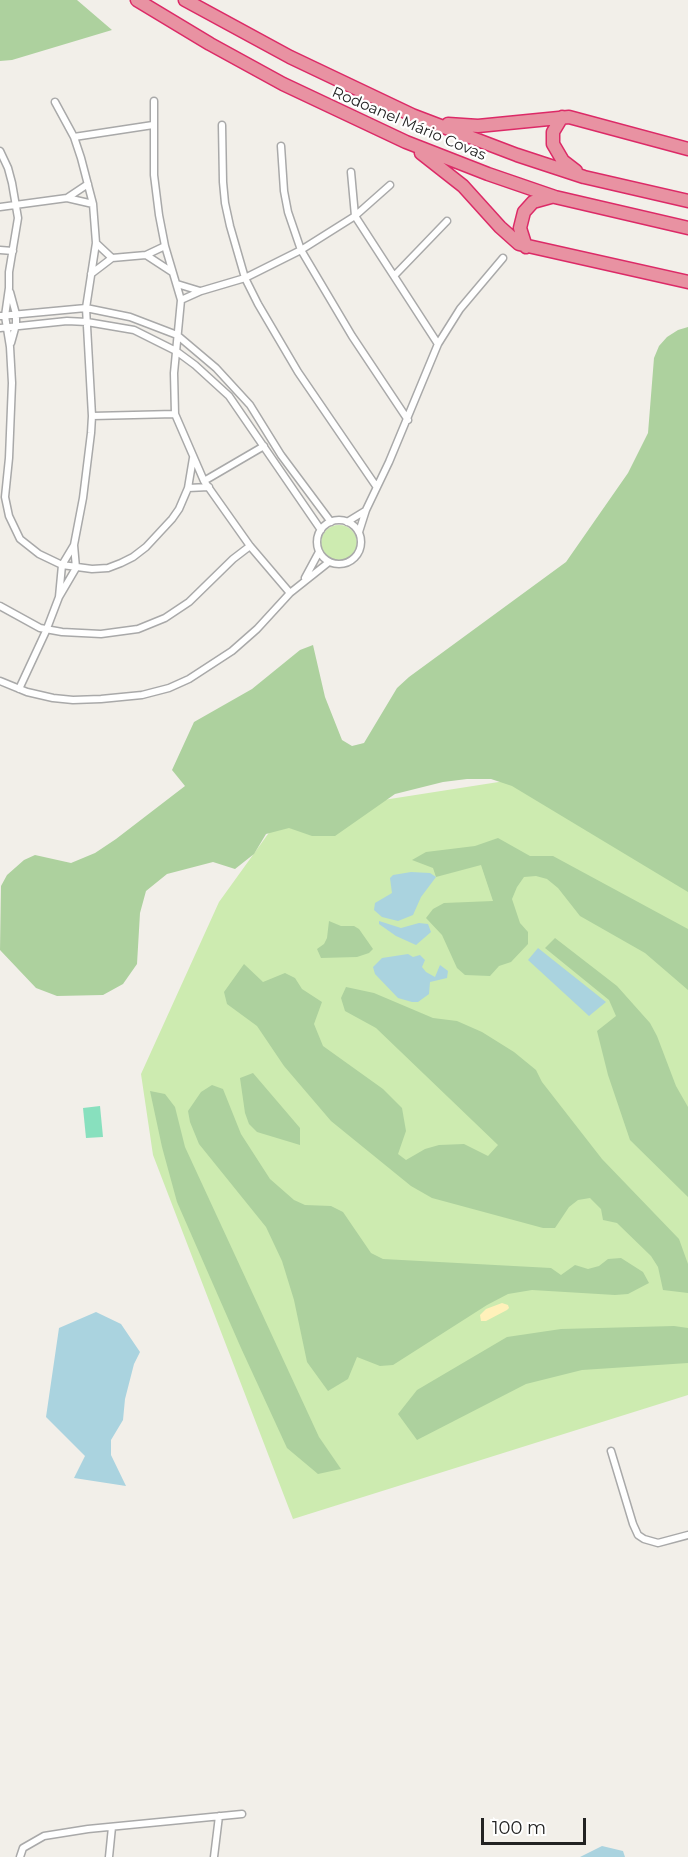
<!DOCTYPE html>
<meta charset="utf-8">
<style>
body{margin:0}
#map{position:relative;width:688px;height:1857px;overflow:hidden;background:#f2efe9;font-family:Montserrat,sans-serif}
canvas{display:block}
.scale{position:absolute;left:481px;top:1818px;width:105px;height:27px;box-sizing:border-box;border:3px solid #222;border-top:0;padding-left:8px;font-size:18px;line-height:21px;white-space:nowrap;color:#222;-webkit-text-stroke:4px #fff;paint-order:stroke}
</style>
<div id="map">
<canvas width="688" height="1857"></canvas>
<div class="scale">100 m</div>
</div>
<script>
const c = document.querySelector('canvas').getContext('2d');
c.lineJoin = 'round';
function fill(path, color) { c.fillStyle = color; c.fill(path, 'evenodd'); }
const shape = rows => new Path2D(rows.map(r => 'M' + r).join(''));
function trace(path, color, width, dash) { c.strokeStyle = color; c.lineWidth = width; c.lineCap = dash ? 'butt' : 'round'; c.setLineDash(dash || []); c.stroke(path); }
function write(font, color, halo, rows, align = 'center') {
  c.font = font + ' Montserrat,sans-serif'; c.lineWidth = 4.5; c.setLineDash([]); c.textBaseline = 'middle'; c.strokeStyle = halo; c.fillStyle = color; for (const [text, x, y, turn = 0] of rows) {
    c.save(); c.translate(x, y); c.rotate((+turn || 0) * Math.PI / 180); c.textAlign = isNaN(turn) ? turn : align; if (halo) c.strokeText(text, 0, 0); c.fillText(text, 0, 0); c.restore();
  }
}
fill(shape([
 '321 543a18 18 0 1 1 36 0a18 18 0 1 1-36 0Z',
 [505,781,688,859,688,1395,293,1519,153,1155,141,1074,219,902,281,816]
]), '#cdebb0');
fill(shape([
 [0,0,77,0,112,30,12,60,0,61],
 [688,327,688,892,512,786,491,779,467,779,443,782,395,794,335,836,312,836,289,828,266,834,254,854,235,869,213,862,167,874,146,891,140,913,137,964,123,984,103,995,57,996,36,988,0,950,1,886,7,875,24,860,35,855,71,863,95,853,116,839,185,786,172,770,194,722,252,689,300,650,313,645,325,697,342,740,352,746,364,743,397,688,409,677,566,562,628,473,648,433,654,358,659,346,667,337,678,330],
 [498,838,530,856,553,856,688,929,688,990,645,953,580,916,558,888,547,879,536,876,524,877,517,887,512,899,520,923,528,932,528,944,511,962,499,966,490,976,465,975,457,968,442,935,426,918,433,909,444,903,493,901,481,865,436,877,433,868,412,860,426,852,475,846],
 [329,921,341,926,354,926,359,929,373,949,369,953,357,957,321,958,317,949,324,944,327,938],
 [555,938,617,986,650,1023,657,1036,676,1086,688,1107,688,1197,630,1140,608,1075,597,1031,616,1016,609,1000,545,948],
 [244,964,263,982,285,973,295,978,302,989,322,1002,314,1024,323,1046,383,1089,402,1108,406,1131,398,1154,406,1160,425,1149,439,1145,464,1144,488,1156,498,1145,376,1028,345,1011,341,998,346,987,374,993,433,1018,457,1021,482,1032,514,1052,536,1070,542,1082,602,1159,679,1239,688,1264,688,1293,663,1290,658,1267,651,1256,617,1223,603,1220,601,1209,590,1198,578,1200,569,1207,555,1228,543,1228,432,1198,411,1186,331,1121,284,1066,257,1026,227,1004,224,992],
 [253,1073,300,1128,300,1145,257,1132,249,1124,245,1113,240,1078],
 [212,1085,223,1089,241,1134,270,1179,294,1200,305,1205,331,1206,343,1212,371,1253,383,1259,551,1268,561,1275,575,1265,588,1269,599,1266,608,1259,621,1258,643,1272,649,1283,628,1294,615,1295,532,1290,508,1294,487,1305,393,1365,380,1366,357,1357,348,1379,328,1391,307,1362,294,1300,282,1261,266,1227,199,1144,190,1122,188,1111,201,1092],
 [150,1091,165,1094,175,1107,185,1147,319,1437,341,1469,318,1474,287,1448,241,1348,177,1202,162,1147],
 [674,1326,688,1328,688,1363,582,1370,526,1384,417,1440,398,1414,417,1390,507,1337,561,1329]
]), '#add19e');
fill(shape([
 [502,1303,508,1305,509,1308,507,1310,486,1321,481,1321,480,1315,486,1309]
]), '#fff1ba');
fill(shape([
 [100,1106,103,1137,86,1138,83,1108]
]), '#88e0be');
fill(shape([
 [411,872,430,873,436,877,421,897,413,915,398,921,382,917,374,910,375,903,392,893,390,878,393,875],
 [379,921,401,928,419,923,428,924,431,932,416,945,396,936,379,924],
 [538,948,606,1002,589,1016,528,960],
 [408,954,413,957,420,955,425,960,422,967,426,972,435,977,440,965,448,971,447,978,430,982,429,994,418,1002,412,1002,398,998,375,974,373,967,382,958],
 [96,1312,121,1324,140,1352,134,1364,125,1399,123,1420,111,1440,111,1455,126,1486,74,1478,85,1456,46,1417,59,1328],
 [602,1846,623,1851,625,1857,580,1857]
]), '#aad3df');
const minor = shape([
 [154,101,154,175,159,215,165,246,181,300,174,373,175,414,204,481,250,546,290,593],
 [55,102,74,137,81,158,93,204,96,243,86,308,92,416,91,433,83,498,74,545,76,568,59,597],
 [222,125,223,182,225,203,230,226,245,278,258,304,298,372,376,486],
 [74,137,153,125],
 [281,146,284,191,288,212,301,250,352,336,408,420],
 [0,151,8,168,12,183,18,218,9,272,9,288,5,316,10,347,12,383,9,458,5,497,9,516,20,539,39,554,62,565,92,569,108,568,121,563,133,557,146,547,172,519,179,509,188,488,193,458],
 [351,172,355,216,438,344],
 [67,198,88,184],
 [0,207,67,198,93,204],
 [96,243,112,258],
 [0,250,13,251],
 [146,255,172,272],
 [91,274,112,258,146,255,165,246],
 [394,276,447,221],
 [177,284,200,291],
 [10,292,16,314,16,325,11,343],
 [181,300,201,291,245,278,301,250,355,216,390,185],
 [0,316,86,308,130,317,177,335,216,368,250,405,281,455,331,522],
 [0,328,67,321,87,322,134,330,176,351,195,365,229,396,321,530],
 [92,416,175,414],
 [204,481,264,446],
 [188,488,209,487],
 '317 542a22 22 0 1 1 44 0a22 22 0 1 1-44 0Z',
 [347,522,365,511],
 [359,532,366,510,389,462,438,344,460,309,503,258],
 [305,578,319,552],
 [0,606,40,628,62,632,101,634,138,629,165,618,189,602,233,559,250,546],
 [0,681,27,692,53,698,73,700,101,699,142,695,169,688,189,679,232,651,257,629,290,593,329,562],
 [19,689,46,631,59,597,62,565,74,545],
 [611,1451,633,1524,638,1535,644,1539,658,1543,688,1535],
 [20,1857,23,1848,44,1836,88,1829,242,1814],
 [109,1857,112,1827],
 [214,1857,219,1816]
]);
const motorway = shape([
 [137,0,210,44,283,84,406,142,488,174,555,197,688,228],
 [185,0,290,57,412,115,517,155,584,177,688,201],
 [562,117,553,132,553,144,563,161,576,171],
 [448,124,478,126,569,117,688,149],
 [421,153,463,186,500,227,519,244,688,282],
 [526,247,520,228,524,212,533,202,551,197]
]);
trace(minor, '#a9a9a9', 9);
trace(motorway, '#dc2a67', 15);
trace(minor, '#fff', 6);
trace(motorway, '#e892a2', 12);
write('15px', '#222', '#fff', [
 ["Rodoanel Mário Covas",409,124,23]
]);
</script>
